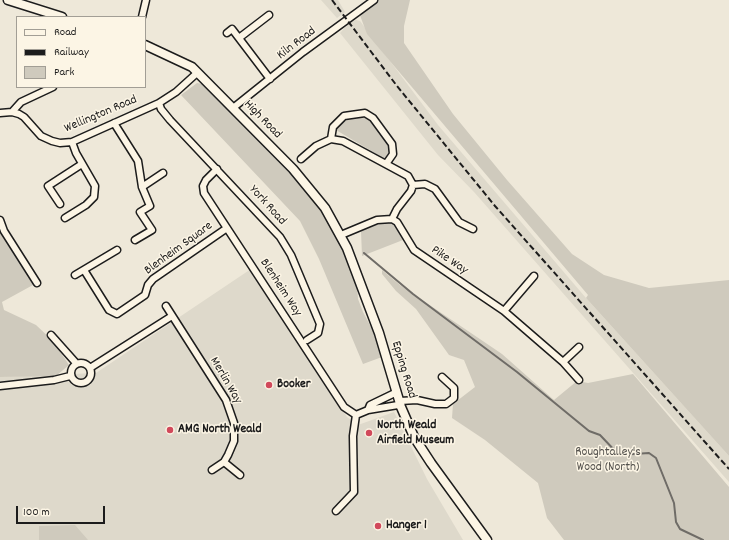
<!DOCTYPE html>
<style>
body{margin:0}
#map{position:relative;width:729px;height:540px;overflow:hidden;background:#eee8d9;font-family:Dekko,sans-serif}
canvas{display:block}
.legend{position:absolute;left:16px;top:16px;width:130px;height:72px;box-sizing:border-box;background:#fcf5e5;border:1px solid #a29e95;margin:0;padding:5px 7px;list-style:none;font-size:12px;color:#1c1c1c}
.legend li{display:flex;align-items:center;gap:8px;height:20px}
.legend b{width:20px;border:1px solid #a29e95}
.scale{position:absolute;left:16px;top:506px;width:89px;height:18px;box-sizing:border-box;border:2px solid #1c1c1c;border-top:0;padding-left:5px;font-size:12px;line-height:14px;white-space:nowrap;color:#1c1c1c;-webkit-text-stroke:3px #fcf5e5;paint-order:stroke}
</style>
<div id="map">
<canvas width="729" height="540"></canvas>
<ul class="legend">
<li><b style="height:5px;background:#fcf5e5"></b>Road</li>
<li><b style="height:5px;background:#1c1c1c"></b>Railway</li>
<li><b style="height:11px;background:#cfcabd"></b>Park</li>
</ul>
<div class="scale">100 m</div>
</div>
<script>
const c = document.querySelector('canvas').getContext('2d');
c.lineJoin = 'round';
function fill(path, color) { c.fillStyle = color; c.fill(path, 'evenodd'); }
const shape = rows => new Path2D(rows.map(r => 'M' + r).join(''));
function trace(path, color, width, dash) { c.strokeStyle = color; c.lineWidth = width; c.lineCap = dash ? 'butt' : 'round'; c.setLineDash(dash || []); c.stroke(path); }
function write(font, color, halo, rows, align = 'center') {
  c.font = font + ' Dekko,sans-serif'; c.lineWidth = 3; c.setLineDash([]); c.textBaseline = 'middle'; c.strokeStyle = halo; c.fillStyle = color; for (const [text, x, y, turn = 0] of rows) {
    c.save(); c.translate(x, y); c.rotate((+turn || 0) * Math.PI / 180); c.textAlign = isNaN(turn) ? turn : align; if (halo) c.strokeText(text, 0, 0); c.fillText(text, 0, 0); c.restore();
  }
}
fill(shape([
 [321,0,338,0,345,12,337,18],
 [356,20,360,21,438,125,586,298,729,456,729,482,474,192,438,155,340,33,350,22],
 [251,269,347,417,358,425,394,412,427,479,463,540,0,540,0,377,96,373]
]), '#ded9cb');
fill(shape([
 [368,0,410,0,404,26,404,43,453,114,507,180,572,254,604,275,649,288,729,280,729,456,586,298,588,295,367,34,358,10],
 [197,83,203,84,291,172,326,215,344,249,357,284,358,299,363,312,372,329,382,357,363,364,319,259,300,221,181,95],
 [363,116,369,119,390,145,391,149,385,159,336,130,346,118],
 [386,221,395,225,403,240,362,256,361,231],
 [0,231,33,285,2,302,4,310,36,325,53,341,69,365,56,376,0,377],
 [382,270,400,285,502,354,554,400,577,381,588,383,633,374,729,487,729,540,564,540,547,518,538,483,485,440,452,418,453,404,475,387,464,360,449,355,416,309,396,291,382,274],
 [75,525,88,540,39,540,39,526]
]), '#cfcabd');
trace(shape([
 [364,253,413,294,517,372,589,431,600,435,619,455,649,453,656,458,674,503,676,522,680,529,703,540]
]), '#6f6c67', 2);
const minor = shape([
 [142,17,146,0],
 [227,33,232,29,270,79],
 [239,38,269,15],
 [159,103,161,109,170,120,280,237,291,255,320,324,318,333,307,340],
 [233,108,303,52,374,0],
 [12,112,21,102,53,87],
 [0,113,12,112,19,114,24,117,41,136,52,141,60,143,72,142,159,103,176,92,197,73],
 [114,123,138,161,142,187,150,206,140,212,152,230,135,240],
 [331,139,333,127,344,116,365,113,373,118,392,144,393,154,386,164],
 [301,159,316,146,331,139,343,141,408,176,413,185,411,191,397,209,392,219],
 [217,169,206,180,203,186,204,193,344,407,356,415],
 [413,185,425,184,435,189,459,222,473,229],
 [142,187,163,173],
 [60,204,48,186,82,164],
 [65,218,86,205,94,197,95,186,76,153,72,142],
 [0,220,4,231,37,283],
 [341,235,377,220,392,219,397,222,414,250,504,311,563,362,579,380],
 [84,270,109,310,117,314,145,295,148,285,153,279,227,228],
 [75,275,117,250],
 [166,306,226,400,234,423,234,441,228,455,224,462,212,470],
 [504,311,534,276],
 [51,335,76,363],
 [563,362,579,347],
 '71 373a10 10 0 1 1 20 0a10 10 0 1 1-20 0Z',
 [90,368,172,316],
 [0,386,54,380,70,376],
 [400,401,417,400,435,404,446,404,454,398,454,388,442,377],
 [368,410,370,405,397,392],
 [224,462,240,475],
 [336,511,354,492,353,436,356,415,368,410,398,405,401,407]
]);
const major = shape([
 [8,0,62,17],
 [145,45,192,67,293,169,325,208,347,248,379,333,401,407,414,437,431,463,487,540]
]);
trace(minor, '#1c1c1c', 9);
trace(major, '#1c1c1c', 11);
trace(minor, '#fcf5e5', 6);
trace(major, '#fcf5e5', 8);
trace(shape([
 [332,0,397,86,495,206,729,469]
]), '#1c1c1c', 2, [6, 3]);
for (const [x, y, r, color] of [
 [269,385,4,"#d1495b"],
 [170,430,4,"#d1495b"],
 [369,433,4,"#d1495b"],
 [378,526,4,"#d1495b"]
]) { const dot = new Path2D(); dot.arc(x, y, r, 0, 2 * Math.PI); c.fillStyle = color; c.fill(dot); trace(dot, '#fcf5e5', 1.5); }
write('13px', '#1c1c1c', '#fcf5e5', [
 ["Kiln Road",297,44,-37],
 ["Wellington Road",101,115,-23],
 ["High Road",262,120,46],
 ["York Road",267,206,48],
 ["Blenheim Square",179,249,-36],
 ["Pike Way",449,261,34],
 ["Blenheim Way",280,288,57],
 ["Epping Road",403,370,73],
 ["Merlin Way",225,381,60]
]);
write('bold 13px', '#1c1c1c', '#fcf5e5', [
 ["Booker",277,385],
 ["North Weald",377,426],
 ["Airfield Museum",377,441],
 ["AMG North Weald",178,430],
 ["Hanger 1",386,526]
], 'left');
write('13px', '#52504c', '#fcf5e5', [
 ["Roughtalley's",608,453],
 ["Wood (North)",608,468]
]);
</script>
